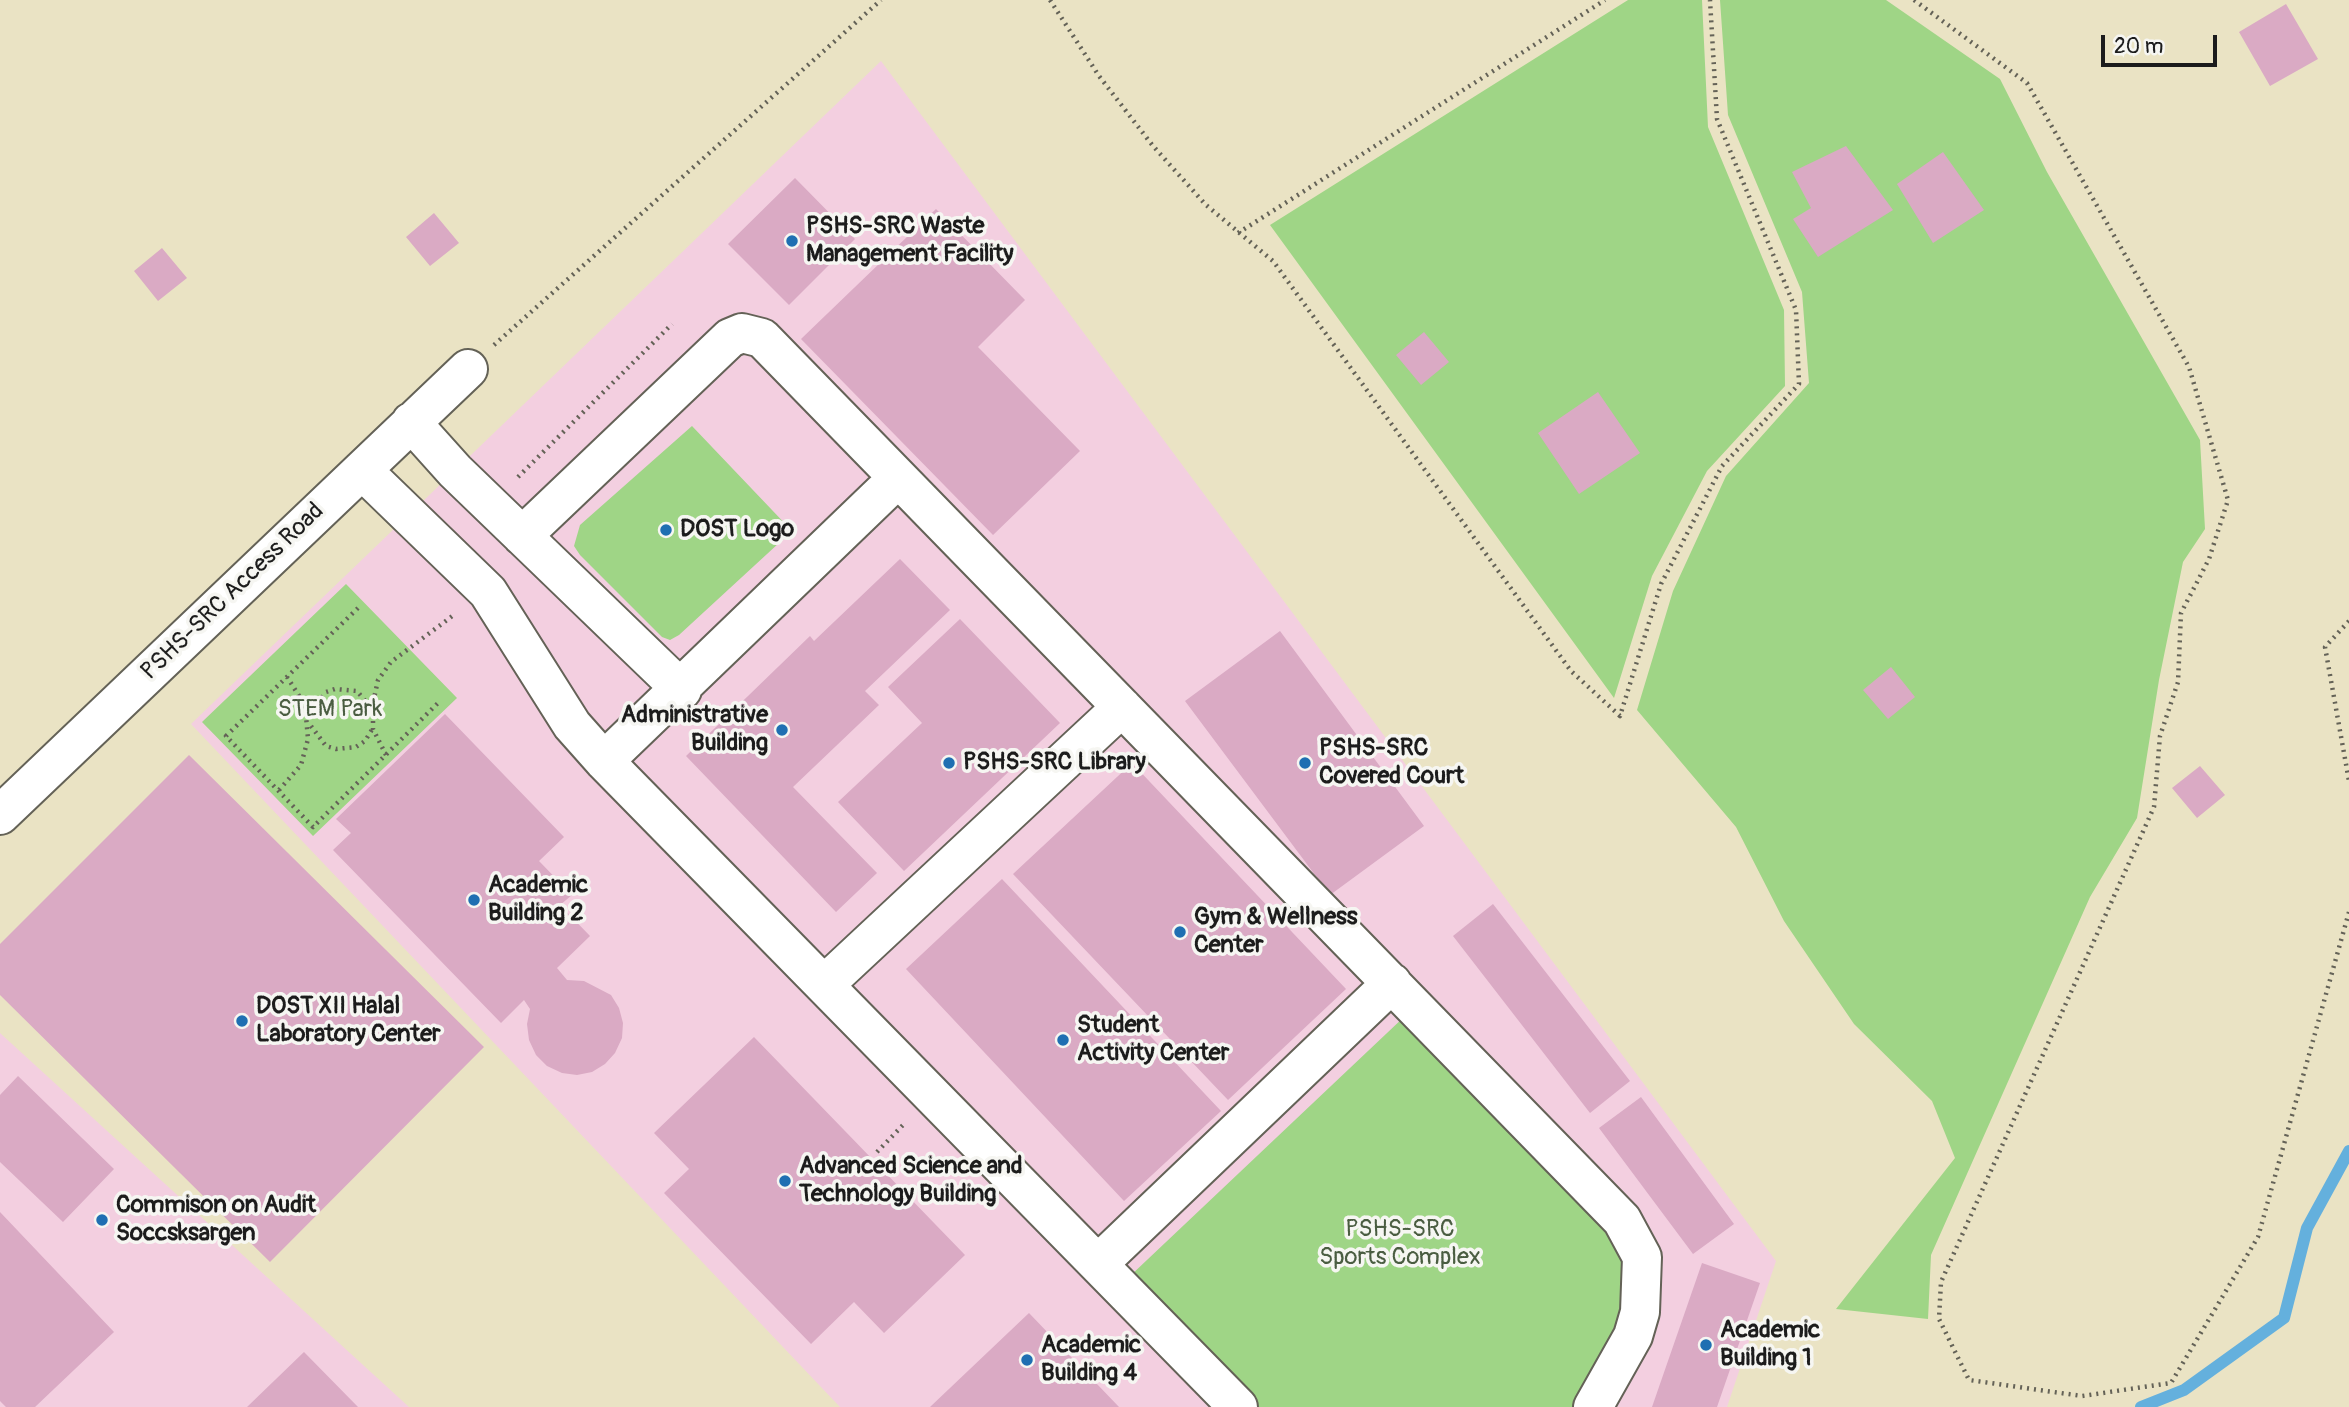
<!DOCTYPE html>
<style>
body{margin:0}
#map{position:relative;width:2349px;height:1407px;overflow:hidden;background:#eae3c4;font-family:Pangolin,sans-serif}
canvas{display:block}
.scale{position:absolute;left:2101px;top:35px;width:116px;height:32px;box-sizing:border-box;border:4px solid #1c1c1c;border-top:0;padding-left:9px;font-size:21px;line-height:24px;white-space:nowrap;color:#1c1c1c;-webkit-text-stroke:5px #f6f6f2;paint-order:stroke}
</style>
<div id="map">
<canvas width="2349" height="1407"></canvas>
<div class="scale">20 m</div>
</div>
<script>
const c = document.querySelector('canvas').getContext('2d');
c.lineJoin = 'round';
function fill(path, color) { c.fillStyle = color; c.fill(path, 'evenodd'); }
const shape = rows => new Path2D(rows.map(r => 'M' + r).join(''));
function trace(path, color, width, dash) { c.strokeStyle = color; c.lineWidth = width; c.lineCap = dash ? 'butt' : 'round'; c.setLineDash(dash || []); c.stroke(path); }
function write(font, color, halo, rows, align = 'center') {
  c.font = font + ' Pangolin,sans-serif'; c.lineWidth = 7; c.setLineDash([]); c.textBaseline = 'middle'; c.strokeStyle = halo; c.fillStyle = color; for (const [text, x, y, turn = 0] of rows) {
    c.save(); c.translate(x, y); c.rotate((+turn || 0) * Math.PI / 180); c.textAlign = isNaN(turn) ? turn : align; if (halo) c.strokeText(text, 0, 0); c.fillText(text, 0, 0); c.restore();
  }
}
fill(shape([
 [881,61,1776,1261,1727,1407,840,1407,191,724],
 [0,1033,409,1407,0,1407]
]), '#f3cfe0');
fill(shape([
 [1628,0,1702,0,1708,127,1784,310,1785,386,1707,471,1652,576,1614,698,1270,225],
 [1720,0,1886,0,2000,79,2047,172,2200,440,2205,529,2183,562,2159,680,2137,818,2090,897,1931,1255,1928,1319,1836,1309,1955,1158,1932,1101,1854,1024,1784,921,1736,827,1637,710,1673,591,1726,476,1809,383,1802,292,1728,115],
 [692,426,792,531,679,635,670,640,662,637,580,555,574,546,580,525],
 [346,584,457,698,313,836,202,722],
 [1405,1016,1610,1226,1628,1262,1628,1306,1580,1407,1258,1407,1129,1277]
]), '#9fd586');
trace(shape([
 [2141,1407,2184,1390,2284,1318,2307,1228,2349,1151]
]), '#64b0dd', 12);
fill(shape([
 [2286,4,2318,59,2270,86,2239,32],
 [1846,146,1893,210,1818,257,1793,219,1811,208,1792,172],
 [1943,152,1984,210,1933,243,1897,184],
 [795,178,855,239,789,305,728,244],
 [936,209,1025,300,978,347,1080,451,993,535,801,339],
 [434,213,459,243,430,266,406,237],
 [162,248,187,278,158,301,134,271],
 [1424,332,1449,362,1421,385,1396,355],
 [1598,392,1640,453,1579,494,1538,433],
 [900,559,950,610,865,691,879,705,793,787,877,873,836,912,686,756,810,636,814,641],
 [960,619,1060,723,904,871,838,802,922,723,888,687],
 [1280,631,1424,826,1330,895,1185,701],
 [1891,667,1915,697,1888,719,1863,690],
 [445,714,564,837,539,861,572,895,560,905,590,936,557,968,567,980,584,981,611,995,619,1008,623,1023,622,1038,615,1053,605,1064,592,1072,577,1075,562,1073,547,1066,536,1055,529,1040,527,1024,530,1009,524,1000,501,1023,333,850,351,833,336,819],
 [189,755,484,1047,270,1262,0,995,0,944],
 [1132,763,1346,989,1228,1100,1013,874],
 [2200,766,2225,795,2197,818,2172,788],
 [1002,879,1221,1111,1124,1201,906,969],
 [1493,904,1630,1081,1590,1113,1453,936],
 [754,1037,965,1255,884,1333,854,1302,811,1344,664,1193,689,1169,654,1133],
 [18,1076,114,1169,63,1222,0,1162,0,1095],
 [1641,1097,1734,1224,1693,1254,1599,1128],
 [0,1212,114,1332,35,1407,6,1407,0,1401],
 [1702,1263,1760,1283,1717,1407,1652,1407],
 [1029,1313,1119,1407,930,1407],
 [304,1352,358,1407,247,1407]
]), '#daaac4');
const minor = shape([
 [411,422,455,471,682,690],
 [362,470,488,592,572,725,604,761,1238,1407],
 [522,536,730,338,742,333,762,338,1622,1220,1642,1257,1640,1312,1633,1336,1593,1407],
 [604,761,898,478],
 [0,815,468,369],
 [824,985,1122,707],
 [1098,1264,1392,983]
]);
trace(minor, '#646257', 42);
trace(shape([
 [1050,0,1099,76,1153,146,1206,205,1273,261,1571,671,1620,716,1661,584,1722,466,1799,384,1796,310,1717,119,1710,0],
 [1914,0,2027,83,2189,367,2228,500,2209,559,2181,613,2178,682,2160,736,2154,807,1941,1282,1939,1319,1969,1380,2082,1396,2171,1383,2258,1237,2349,912],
 [1238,233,1605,0],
 [494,345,881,0],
 [518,477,672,324],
 [358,608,226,736,313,827,440,701],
 [2349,621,2325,647,2349,781],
 [309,714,326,692,335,689,357,691,371,708],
 [311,726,326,746,336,749,356,747,365,741,373,728],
 [386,755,373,729,373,703,378,680,391,662,455,614],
 [279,790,301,765,308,739,305,705,287,677],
 [877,1152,904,1124]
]), '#646257', 4.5, [2, 5]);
trace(minor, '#fff', 38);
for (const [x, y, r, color] of [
 [792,241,7,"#1f6fb2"],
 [666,530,7,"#1f6fb2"],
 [782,730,7,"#1f6fb2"],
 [949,763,7,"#1f6fb2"],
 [1305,763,7,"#1f6fb2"],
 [474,900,7,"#1f6fb2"],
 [1180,932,7,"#1f6fb2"],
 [242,1021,7,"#1f6fb2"],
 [1063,1040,7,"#1f6fb2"],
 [785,1181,7,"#1f6fb2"],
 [102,1220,7,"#1f6fb2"],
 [1706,1345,7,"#1f6fb2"],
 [1027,1360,7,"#1f6fb2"]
]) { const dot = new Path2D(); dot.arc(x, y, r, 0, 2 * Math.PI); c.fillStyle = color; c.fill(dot); trace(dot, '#f6f6f2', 2.5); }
write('bold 24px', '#1c1c1c', '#f6f6f2', [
 ["PSHS-SRC Waste",806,227],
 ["Management Facility",806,255],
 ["DOST Logo",680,530],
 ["Administrative",768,716,"right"],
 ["Building",768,744,"right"],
 ["PSHS-SRC",1319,749],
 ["Covered Court",1319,777],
 ["PSHS-SRC Library",963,763],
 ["Academic",488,886],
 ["Building 2",488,914],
 ["Gym & Wellness",1194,918],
 ["Center",1194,946],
 ["DOST XII Halal",256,1007],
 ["Laboratory Center",256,1035],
 ["Student",1077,1026],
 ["Activity Center",1077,1054],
 ["Advanced Science and",799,1167],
 ["Technology Building",799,1195],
 ["Commison on Audit",116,1206],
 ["Soccsksargen",116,1234],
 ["Academic",1720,1331],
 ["Building 1",1720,1359],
 ["Academic",1041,1346],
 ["Building 4",1041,1374]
], 'left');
write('24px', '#1c1c1c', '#f6f6f2', [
 ["PSHS-SRC Access Road",233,592,-44]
]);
write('24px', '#4a5d41', '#f6f6f2', [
 ["STEM Park",330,710],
 ["PSHS-SRC",1400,1230],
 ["Sports Complex",1400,1258]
]);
</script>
